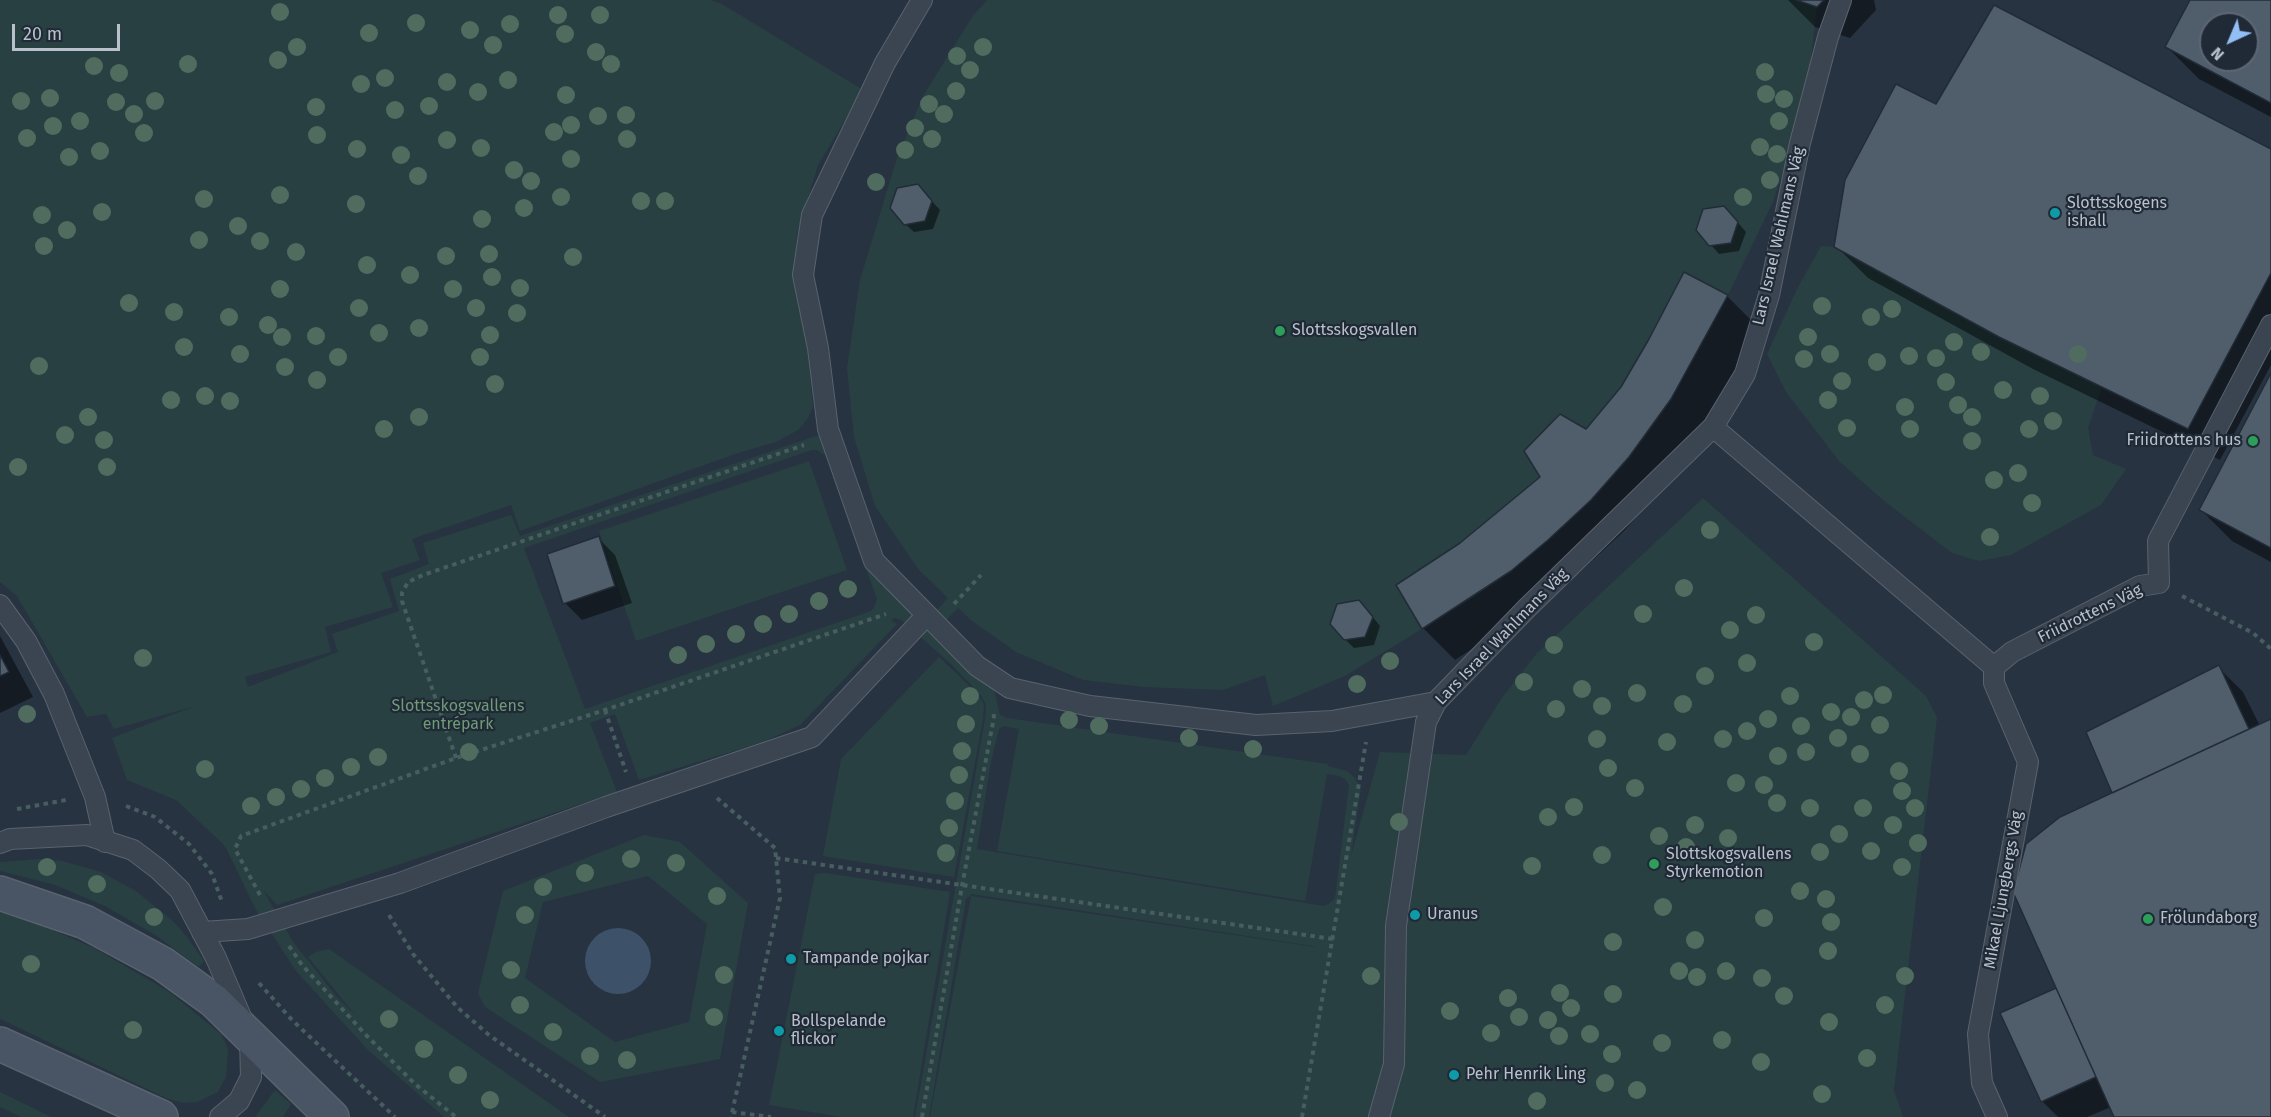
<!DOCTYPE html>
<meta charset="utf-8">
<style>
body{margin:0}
#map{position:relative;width:2271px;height:1117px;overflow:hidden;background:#273341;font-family:"Fira Sans",sans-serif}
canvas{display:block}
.north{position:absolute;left:2199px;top:12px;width:60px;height:60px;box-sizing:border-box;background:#202a36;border:2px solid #5d6672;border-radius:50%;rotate:224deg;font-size:16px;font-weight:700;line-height:24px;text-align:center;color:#b8c0cb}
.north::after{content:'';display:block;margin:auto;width:21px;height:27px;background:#92bef6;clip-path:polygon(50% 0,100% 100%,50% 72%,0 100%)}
.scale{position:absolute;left:12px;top:24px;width:108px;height:27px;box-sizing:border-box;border:3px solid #b8c0cb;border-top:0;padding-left:8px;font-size:18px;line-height:21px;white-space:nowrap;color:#b8c0cb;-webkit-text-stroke:4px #202a36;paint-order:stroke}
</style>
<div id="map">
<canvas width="2271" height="1117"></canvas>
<div class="north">N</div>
<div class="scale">20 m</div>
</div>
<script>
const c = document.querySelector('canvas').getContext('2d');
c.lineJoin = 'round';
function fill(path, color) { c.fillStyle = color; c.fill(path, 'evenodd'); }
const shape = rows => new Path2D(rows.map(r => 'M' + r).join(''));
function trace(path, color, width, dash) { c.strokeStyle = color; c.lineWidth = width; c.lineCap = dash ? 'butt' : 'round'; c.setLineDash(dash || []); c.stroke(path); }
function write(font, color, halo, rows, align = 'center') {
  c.font = font + ' "Fira Sans",sans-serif'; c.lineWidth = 4.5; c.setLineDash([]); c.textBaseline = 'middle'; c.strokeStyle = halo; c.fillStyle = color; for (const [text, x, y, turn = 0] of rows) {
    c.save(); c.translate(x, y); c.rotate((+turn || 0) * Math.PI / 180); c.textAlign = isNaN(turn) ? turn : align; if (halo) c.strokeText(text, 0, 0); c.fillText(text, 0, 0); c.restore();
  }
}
fill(shape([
 [0,0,711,0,722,4,863,90,818,165,797,234,796,293,808,352,813,407,808,418,798,430,776,442,735,454,520,531,511,505,412,539,420,560,381,573,393,607,325,627,331,652,245,677,248,687,338,652,332,634,399,611,390,579,429,564,423,543,511,515,520,536,816,436,824,436,886,583,926,622,948,598,919,570,875,506,854,437,847,368,860,280,897,158,923,96,972,17,987,0,1796,0,1817,7,1806,100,1773,202,1728,295,1671,399,1629,457,1591,500,1548,540,1511,571,1474,597,1345,676,1273,706,1265,675,1223,690,1144,687,1083,680,1016,652,972,621,958,608,935,631,994,689,1000,715,1007,718,1328,764,1328,766,1347,771,1354,777,1361,788,1351,856,1380,752,1466,755,1501,699,1537,653,1703,498,1926,696,1937,717,1894,1090,1903,1117,930,1117,971,896,1315,947,1313,946,972,894,966,899,929,1117,915,1117,985,719,986,704,980,694,951,664,901,620,895,618,891,620,897,624,800,725,763,742,639,780,615,714,590,723,617,792,277,905,263,890,294,943,337,997,356,1016,308,957,316,952,329,949,569,1117,444,1117,368,1050,296,971,256,910,226,848,221,842,176,800,127,780,112,738,195,706,114,729,106,714,87,717,17,596,0,582],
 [812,450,817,450,826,456,877,599,874,608,871,611,585,709,524,548],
 [1004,726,1019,729,997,851,1305,901,1327,774,1339,776,1345,779,1349,785,1335,898,1330,903,1324,906,977,849,991,762,999,729],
 [1821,246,1834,247,1999,337,2103,383,2088,428,2093,455,2126,469,2101,505,2011,555,1979,561,1952,553,1884,501,1839,461,1786,392,1767,354,1797,289],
 [809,461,847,570,636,641,599,531],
 [939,657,976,692,984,704,983,719,954,877,823,856,841,759],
 [644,835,680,842,748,903,720,1059,600,1082,485,1007,478,993,503,891],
 [648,876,707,924,689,1022,615,1042,525,978,543,902],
 [41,859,62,861,101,872,136,891,174,922,187,937,204,961,199,967,193,963,157,936,105,906,55,885,0,871,0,862],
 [826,873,950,892,913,1117,842,1117,769,1105,815,874],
 [0,912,48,928,94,948,168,991,200,1017,221,1034,228,1049,226,1077,218,1092,197,1102,185,1103,168,1099,0,1019],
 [275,1090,291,1104,283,1117,255,1117],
 [0,1092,35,1109,51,1117,21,1117,0,1107]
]), '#294042');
fill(shape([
 '585 961a33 33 0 1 1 66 0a33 33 0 1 1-66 0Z'
]), '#3d5269');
fill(shape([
 [1788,0,1874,0,1876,10,1850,38,1815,27],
 [2192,0,2267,0,2271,2,2271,117,2199,79,2167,47],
 [2211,24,2247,24,2247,60,2211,60],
 [1936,106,2271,151,2271,365,2220,460,2033,369,1868,278,1836,246],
 [918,186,940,210,933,229,914,232,905,224],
 [1732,216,1746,232,1739,251,1719,254,1711,245],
 [1685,274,1727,296,1759,328,1703,431,1661,489,1623,532,1580,572,1543,603,1455,660,1423,628,1398,585,1461,544,1542,477,1586,431,1622,388,1650,339],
 [2271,377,2271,562,2232,541,2200,509],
 [598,538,615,555,632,603,582,620,565,603],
 [1367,610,1380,626,1374,645,1354,648,1345,639],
 [0,636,33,697,0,713],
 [2218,667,2243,692,2260,726,2271,721,2271,1117,2115,1117,2111,1107,2087,1117,2058,1117,2042,1101,2056,990,2061,995,2114,794]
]), '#0007');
const building = shape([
 [1796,0,1824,0,1817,7,1796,0],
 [2190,0,2271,0,2271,103,2165,47,2190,0],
 [2211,24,2247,24,2247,60,2211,60,2211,24],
 [1994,5,2271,149,2271,273,2188,429,1999,337,1834,247,1845,180,1896,84,1936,104,1994,5],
 [918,184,932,201,925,221,904,225,890,208,897,188,918,184],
 [1724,206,1738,222,1731,243,1709,246,1696,230,1703,209,1724,206],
 [1684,272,1728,295,1671,399,1629,457,1591,500,1548,540,1511,571,1422,629,1396,585,1460,543,1540,477,1524,451,1560,414,1586,429,1621,387,1649,339,1684,272],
 [2271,373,2271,548,2199,510,2271,373],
 [599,536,615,586,563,604,547,554,599,536],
 [1359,600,1373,617,1365,637,1344,640,1330,624,1337,604,1359,600],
 [0,655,9,672,0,676,0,655],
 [2219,665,2249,729,2112,793,2086,732,2219,665],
 [2271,719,2271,1117,2114,1117,2013,892,2026,844,2060,817,2271,719],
 [2056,988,2096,1077,2041,1102,2000,1013,2056,988]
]);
fill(building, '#505e6c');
trace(building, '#222c38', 1.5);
const service = shape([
 [922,0,885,63,812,215,803,275,818,348,828,429,874,561,977,666,1010,688,1090,706,1256,725,1332,721,1436,702],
 [1841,0,1828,37,1800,143,1769,295,1745,374,1713,427,1994,667],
 [0,605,26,641,54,694,95,797,105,842],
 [1994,667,2012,652,2140,586,2159,583,2158,541,2271,325],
 [1994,667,1994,683,2028,762,1978,1034,1982,1083,1997,1117],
 [0,843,10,839,87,835,133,850,158,869,180,890,216,958,250,1038,251,1077,239,1101,220,1117],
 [202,932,248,929,400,883,606,807,812,737,926,616],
 [1379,1117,1394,1064,1396,926,1426,722,1436,702,1527,608,1713,427]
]);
const secondary = shape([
 [0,893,85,922,163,964,214,1001,332,1117],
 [0,1044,161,1117]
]);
trace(service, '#59636e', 22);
trace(secondary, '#59636e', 36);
trace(shape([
 [2182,596,2253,633,2271,649],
 [954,604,981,575],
 [605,710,626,772],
 [456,758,402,601,402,593,408,582,423,575,804,445],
 [717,798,775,848,780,898,731,1117],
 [126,806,155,817,189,844,212,874,222,902],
 [17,809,66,800],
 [776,858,1333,939],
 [260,895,235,849,241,836,456,758,605,710,886,614],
 [389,915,413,954,457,1007,489,1035,605,1117],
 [289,946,302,965,366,1035,415,1084,456,1117],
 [259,983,292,1020,395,1117],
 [732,1112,771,1117],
 [922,1117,962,886,994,717,993,710],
 [1302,1117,1366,742]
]), '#475d5f', 4, [4.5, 4.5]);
trace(service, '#3b4551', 20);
trace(secondary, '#495564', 33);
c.fillStyle = '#4f6c5f';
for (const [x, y] of [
 [280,12],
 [558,15],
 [600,15],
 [416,23],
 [510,24],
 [470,30],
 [369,33],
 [565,34],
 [493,45],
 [297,47],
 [983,47],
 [596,52],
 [957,56],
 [278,60],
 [188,64],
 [611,64],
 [94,66],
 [970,70],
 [1765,72],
 [119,73],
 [385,78],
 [508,80],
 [447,82],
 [361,84],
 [956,91],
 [478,92],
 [1766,94],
 [566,95],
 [50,98],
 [1784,99],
 [21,101],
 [155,101],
 [116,102],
 [929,104],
 [429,106],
 [316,107],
 [395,110],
 [134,114],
 [944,114],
 [626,115],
 [598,116],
 [80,121],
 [1779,121],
 [571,125],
 [53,126],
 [915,128],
 [554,132],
 [144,133],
 [317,135],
 [27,138],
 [627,139],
 [932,139],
 [447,140],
 [1760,147],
 [481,148],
 [357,149],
 [905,150],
 [100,151],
 [1777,154],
 [401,155],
 [69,157],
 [571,159],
 [514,170],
 [418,176],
 [1770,180],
 [531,181],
 [876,182],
 [280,195],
 [561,197],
 [1743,197],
 [204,199],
 [641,201],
 [665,201],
 [356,204],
 [524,208],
 [102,212],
 [42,215],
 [482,219],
 [238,226],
 [67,230],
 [199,240],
 [260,241],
 [44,246],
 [296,252],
 [489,254],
 [446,256],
 [573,257],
 [367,265],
 [410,275],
 [492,277],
 [520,288],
 [280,289],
 [453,289],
 [129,303],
 [1822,306],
 [359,308],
 [476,308],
 [1892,309],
 [174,312],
 [517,313],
 [229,317],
 [1871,317],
 [268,325],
 [419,328],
 [379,333],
 [490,335],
 [316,336],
 [282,337],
 [1808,337],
 [1954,342],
 [184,347],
 [1981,352],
 [240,354],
 [1830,354],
 [2078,354],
 [1909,356],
 [338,357],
 [480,357],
 [1936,358],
 [1804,359],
 [1877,362],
 [39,366],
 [285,367],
 [317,380],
 [1842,381],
 [1946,382],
 [495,384],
 [2003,390],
 [205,396],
 [2040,396],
 [171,400],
 [1828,400],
 [230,401],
 [1958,405],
 [1905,407],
 [88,417],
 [419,417],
 [1972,417],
 [2053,421],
 [1847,428],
 [384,429],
 [1910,429],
 [2029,429],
 [65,435],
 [104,440],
 [1972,441],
 [18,467],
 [107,467],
 [2018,473],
 [1994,480],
 [2032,503],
 [1710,530],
 [1990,537],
 [1684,588],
 [848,589],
 [819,601],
 [789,614],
 [1643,614],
 [1756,615],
 [763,624],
 [1730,630],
 [736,634],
 [1814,642],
 [706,644],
 [1554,645],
 [678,655],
 [143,658],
 [1390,661],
 [1747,663],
 [1705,676],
 [1524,682],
 [1357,684],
 [1582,689],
 [1637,693],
 [1883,695],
 [970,696],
 [1790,696],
 [1864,700],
 [1683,704],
 [1602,706],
 [1556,709],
 [1831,712],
 [27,714],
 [1851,717],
 [1768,719],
 [1069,720],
 [966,724],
 [1880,725],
 [1099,726],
 [1801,726],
 [1747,731],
 [1189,738],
 [1838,738],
 [1597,739],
 [1723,739],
 [1667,742],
 [1253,749],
 [962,751],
 [469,752],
 [1806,752],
 [1860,754],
 [1778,756],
 [378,757],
 [351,767],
 [1608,768],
 [205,769],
 [1899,771],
 [959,775],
 [325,778],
 [1736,783],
 [1764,785],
 [1635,788],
 [301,789],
 [1902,791],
 [276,797],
 [955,801],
 [1777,803],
 [251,806],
 [1574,807],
 [1810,808],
 [1863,808],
 [1915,808],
 [1548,817],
 [1399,822],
 [1695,825],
 [1893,825],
 [949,828],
 [1839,834],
 [1659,836],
 [1728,838],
 [1918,843],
 [1686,847],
 [1871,851],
 [1820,852],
 [946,853],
 [1602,855],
 [631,859],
 [676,863],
 [1532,866],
 [47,867],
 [1902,867],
 [585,873],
 [97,884],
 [543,887],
 [1800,891],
 [717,896],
 [1826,899],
 [1663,907],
 [525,915],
 [154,917],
 [1764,918],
 [1831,922],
 [1695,940],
 [1613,942],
 [1828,951],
 [31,964],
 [511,970],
 [1679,971],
 [1726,971],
 [724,975],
 [1371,976],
 [1905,976],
 [1697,977],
 [1762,978],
 [1560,993],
 [1613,994],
 [1784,996],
 [1508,998],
 [520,1005],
 [1885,1005],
 [1571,1008],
 [1450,1011],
 [714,1017],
 [1519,1017],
 [389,1019],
 [1548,1020],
 [1829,1022],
 [133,1030],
 [553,1032],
 [1491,1033],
 [1590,1034],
 [1559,1036],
 [1722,1040],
 [1662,1043],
 [424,1049],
 [1612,1054],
 [590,1056],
 [1867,1058],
 [627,1060],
 [1761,1062],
 [458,1075],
 [1605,1083],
 [1637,1090],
 [1822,1094],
 [490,1100],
 [1537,1101]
]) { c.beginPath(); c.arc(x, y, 9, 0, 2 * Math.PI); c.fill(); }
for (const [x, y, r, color] of [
 [2055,213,6,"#0f9aa8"],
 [1280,331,6,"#2e9e5b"],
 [2253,441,6,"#2e9e5b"],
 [1654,864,6,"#2e9e5b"],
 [1415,915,6,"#0f9aa8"],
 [2148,919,6,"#2e9e5b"],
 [791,959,6,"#0f9aa8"],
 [779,1031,6,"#0f9aa8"],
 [1454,1075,6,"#0f9aa8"]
]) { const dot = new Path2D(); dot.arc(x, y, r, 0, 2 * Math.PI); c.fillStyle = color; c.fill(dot); trace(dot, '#202a36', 2); }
write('16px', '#b8c0cb', '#202a36', [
 ["Slottsskogens",2067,204],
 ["ishall",2067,222],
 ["Slottsskogsvallen",1292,331],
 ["Friidrottens hus",2241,441,"right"],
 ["Slottskogsvallens",1666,855],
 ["Styrkemotion",1666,873],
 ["Uranus",1427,915],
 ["Frölundaborg",2160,919],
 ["Tampande pojkar",803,959],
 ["Bollspelande",791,1022],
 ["flickor",791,1040],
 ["Pehr Henrik Ling",1466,1075]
], 'left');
write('16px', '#b8c0cb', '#202a36', [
 ["Lars Israel Wahlmans Väg",1779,236,-77],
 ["Friidrottens Väg",2090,614,-26],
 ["Lars Israel Wahlmans Väg",1502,637,-46],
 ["Mikael Ljungbergs Väg",2004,890,-80]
]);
write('16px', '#709b77', '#202a36', [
 ["Slottsskogsvallens",458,707],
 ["entrépark",458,725]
]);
</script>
